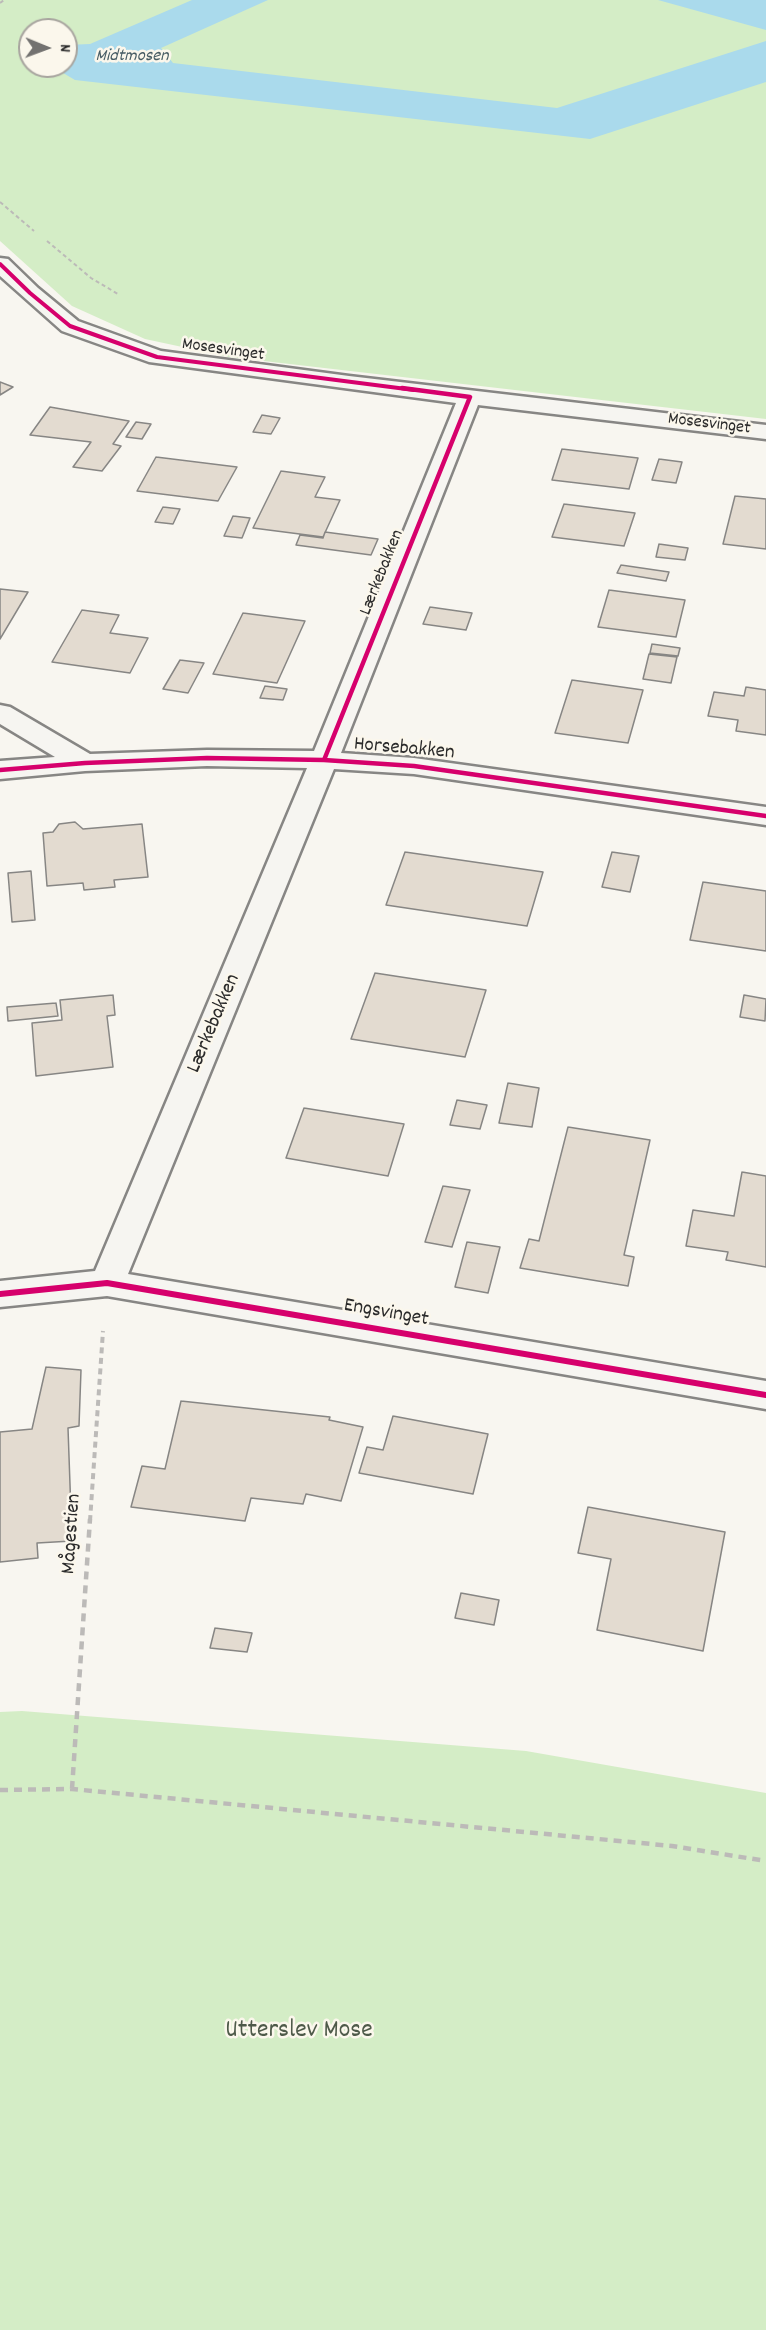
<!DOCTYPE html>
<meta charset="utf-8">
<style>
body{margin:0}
#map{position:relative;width:766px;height:2330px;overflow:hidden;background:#f8f6f0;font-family:Dekko,sans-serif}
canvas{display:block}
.north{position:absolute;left:18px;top:18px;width:60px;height:60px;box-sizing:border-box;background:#fbf7ec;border:2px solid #a8a59f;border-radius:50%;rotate:91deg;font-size:16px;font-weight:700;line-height:24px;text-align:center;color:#2b2b2b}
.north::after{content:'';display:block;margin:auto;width:21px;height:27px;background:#737270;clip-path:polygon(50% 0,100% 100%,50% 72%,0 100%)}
</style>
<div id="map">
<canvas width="766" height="2330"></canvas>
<div class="north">N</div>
</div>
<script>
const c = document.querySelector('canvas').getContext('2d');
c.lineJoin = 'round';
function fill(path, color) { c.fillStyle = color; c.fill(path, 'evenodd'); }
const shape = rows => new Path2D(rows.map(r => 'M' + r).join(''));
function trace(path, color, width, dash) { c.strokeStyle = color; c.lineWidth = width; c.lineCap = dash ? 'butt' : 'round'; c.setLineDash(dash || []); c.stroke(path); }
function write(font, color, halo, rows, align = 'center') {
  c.font = font + ' Dekko,sans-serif'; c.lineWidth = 5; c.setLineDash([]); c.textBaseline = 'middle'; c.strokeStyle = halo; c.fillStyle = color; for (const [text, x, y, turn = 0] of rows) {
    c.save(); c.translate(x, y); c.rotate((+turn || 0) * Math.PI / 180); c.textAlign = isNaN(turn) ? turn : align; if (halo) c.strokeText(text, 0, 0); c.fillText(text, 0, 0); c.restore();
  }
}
fill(shape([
 [0,0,766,0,766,419,229,357,145,339,72,306,0,241],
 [30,30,66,30,66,66,30,66],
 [22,1711,526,1751,766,1793,766,2330,0,2330,0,1712]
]), '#d4edc6');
fill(shape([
 [192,0,268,0,161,48,173,63,557,108,766,41,766,82,590,139,75,80,53,67,44,66,66,66,66,45,90,44],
 [658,0,766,0,766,30]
]), '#aadaec');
const building = shape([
 [0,382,13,387,0,395,0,382],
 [50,407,129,421,113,444,121,446,102,471,73,467,91,442,30,435,50,407],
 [262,415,280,418,271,434,253,432,262,415],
 [136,422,151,424,142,439,126,437,136,422],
 [562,449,638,458,629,489,552,480,562,449],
 [156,457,237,467,218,501,137,491,156,457],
 [659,459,682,462,676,483,652,480,659,459],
 [281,471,325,477,315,497,340,500,323,537,253,528,281,471],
 [735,496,766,499,766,549,723,544,735,496],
 [564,504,635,513,624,546,552,537,564,504],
 [163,507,180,509,173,524,155,522,163,507],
 [233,516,250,518,242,538,224,536,233,516],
 [325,532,378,539,371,555,296,545,300,535,323,538,325,532],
 [659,544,688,548,685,560,656,557,659,544],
 [621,565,669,572,666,581,617,573,621,565],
 [0,589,28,592,0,639,0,589],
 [609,590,685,600,676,637,598,627,609,590],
 [430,607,472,613,466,630,423,624,430,607],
 [82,610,119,615,110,633,148,638,130,673,52,662,82,610],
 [243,613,305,621,277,683,213,674,243,613],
 [652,644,680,648,678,656,650,653,652,644],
 [649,654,677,657,671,683,643,679,649,654],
 [180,660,204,663,188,693,163,689,180,660],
 [572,680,643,690,628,743,555,733,572,680],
 [265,686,287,689,283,700,260,698,265,686],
 [746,687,766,690,766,735,736,731,738,720,708,716,714,692,744,696,746,687],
 [75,822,83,829,142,824,148,877,114,880,115,887,84,890,83,883,47,886,43,833,53,832,59,824,75,822],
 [405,852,543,872,527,926,386,905,405,852],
 [612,852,639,856,630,892,602,887,612,852],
 [31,871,35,920,12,922,8,873,31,871],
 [703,882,766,891,766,951,690,940,703,882],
 [375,973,486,990,465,1057,351,1039,375,973],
 [113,995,115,1015,107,1016,113,1067,36,1076,32,1023,62,1020,60,1000,113,995],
 [744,995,766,999,765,1021,740,1017,744,995],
 [56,1003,58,1016,8,1021,7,1007,56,1003],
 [508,1083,539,1088,532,1127,499,1123,508,1083],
 [457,1100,487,1105,480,1129,450,1125,457,1100],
 [304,1108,404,1124,388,1176,286,1158,304,1108],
 [568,1127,650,1140,624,1255,634,1257,628,1286,520,1268,529,1239,539,1241,568,1127],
 [742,1172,766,1176,766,1267,726,1260,728,1252,686,1246,693,1210,734,1216,742,1172],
 [443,1186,470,1190,452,1247,425,1242,443,1186],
 [467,1242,500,1247,488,1293,455,1287,467,1242],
 [46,1367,81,1370,79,1426,68,1428,72,1541,37,1543,38,1558,0,1562,0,1432,32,1429,46,1367],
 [181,1401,330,1417,329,1420,363,1427,341,1501,306,1494,303,1504,251,1498,245,1521,131,1507,142,1466,165,1469,181,1401],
 [393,1416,488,1434,473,1494,359,1473,367,1447,383,1450,393,1416],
 [588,1507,725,1532,703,1651,597,1630,611,1559,578,1553,588,1507],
 [461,1593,499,1600,494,1625,455,1618,461,1593],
 [215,1628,252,1633,247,1652,210,1648,215,1628]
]);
fill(building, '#e3dbd0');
trace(building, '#878684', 1.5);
const minor = shape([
 [0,258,8,259,38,288,78,321,161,351,349,376,766,425,766,439,478,405,341,753,414,758,766,807,766,825,414,774,334,769,128,1274,766,1381,766,1409,107,1296,0,1307,0,1281,95,1271,307,768,207,766,85,771,0,779,0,761,55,757,0,724,0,705,10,707,90,754,207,750,314,751,456,403,149,362,62,331,0,276,0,258]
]);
trace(minor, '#878684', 5);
trace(shape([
 [0,3,4,0],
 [0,202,34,231],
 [47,241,91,278,118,294]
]), '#bcbab8', 2, [4, 3]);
trace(shape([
 [90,1521,103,1331]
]), '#bcbab8', 4, [6, 4.5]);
trace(shape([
 [72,1789,90,1519],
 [0,1790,72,1789,672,1846,766,1861]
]), '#bcbab8', 4.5, [8, 6]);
fill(minor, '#f6f5f1');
trace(shape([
 [0,264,30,293,70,326,157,357,414,390]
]), '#d6006c', 4);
trace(shape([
 [324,760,470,397,402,388],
 [0,770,85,763,207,758,324,760,414,766,766,816]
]), '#d6006c', 4.5);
trace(shape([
 [0,1294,107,1283,766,1395]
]), '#d6006c', 6);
write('italic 18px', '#475c64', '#fbf7ec', [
 ["Midtmosen",132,58]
]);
write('18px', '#2b2b2b', '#fbf7ec', [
 ["Mosesvinget",223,351,8],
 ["Mosesvinget",709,425,7],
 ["Lærkebakken",383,573,-68]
]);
write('21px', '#2b2b2b', '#fbf7ec', [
 ["Horsebakken",404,750,5],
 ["Lærkebakken",215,1024,-67],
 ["Engsvinget",386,1314,10],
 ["Mågestien",73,1534,-86]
]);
write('26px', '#4e5a49', '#fbf7ec', [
 ["Utterslev Mose",299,2032]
]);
</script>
